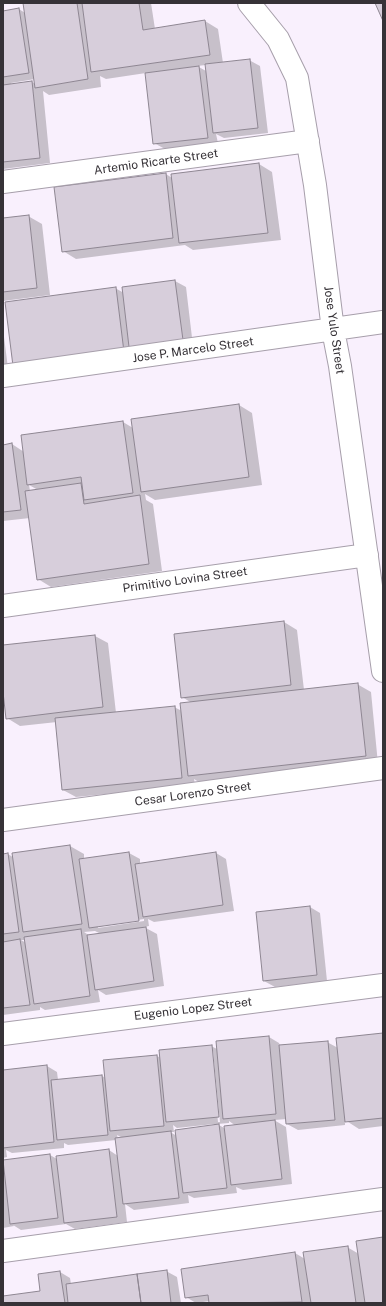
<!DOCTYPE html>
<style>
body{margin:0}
#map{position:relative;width:386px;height:1306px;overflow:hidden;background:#f9f0fd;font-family:"Public Sans",sans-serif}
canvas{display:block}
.frame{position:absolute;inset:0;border:4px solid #363237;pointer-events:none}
</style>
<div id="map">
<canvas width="386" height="1306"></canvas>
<div class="frame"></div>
</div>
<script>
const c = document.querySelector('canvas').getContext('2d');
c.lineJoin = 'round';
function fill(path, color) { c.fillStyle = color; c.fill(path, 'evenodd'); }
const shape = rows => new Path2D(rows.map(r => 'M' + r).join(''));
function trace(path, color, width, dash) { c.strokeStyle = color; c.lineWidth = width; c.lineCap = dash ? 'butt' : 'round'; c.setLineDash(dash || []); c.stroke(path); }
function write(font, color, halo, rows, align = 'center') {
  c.font = font + ' "Public Sans",sans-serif'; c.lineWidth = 3.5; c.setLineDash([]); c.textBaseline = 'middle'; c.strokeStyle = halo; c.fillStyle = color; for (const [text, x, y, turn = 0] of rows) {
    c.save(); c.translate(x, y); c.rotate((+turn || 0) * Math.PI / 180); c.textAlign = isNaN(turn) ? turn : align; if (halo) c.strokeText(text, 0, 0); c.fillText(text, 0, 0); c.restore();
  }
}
fill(shape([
 [24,3,151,3,155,29,205,21,218,29,223,63,249,60,260,66,268,133,224,138,216,134,218,143,165,149,154,143,146,73,106,79,100,76,101,87,49,95,43,91,50,163,3,169,3,12,19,9,25,13],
 [206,65,206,71,197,66],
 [35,79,36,84,32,82,12,85,11,83],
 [259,164,272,172,281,240,193,250,185,245,76,259,63,251,166,174,172,178],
 [28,216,42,224,50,295,3,301,3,219],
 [175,281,186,287,193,346,14,366,115,288,124,293,123,287],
 [3,329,9,376,3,376],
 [239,405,252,413,262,485,155,500,145,494,146,500,153,504,162,571,51,587,38,579,30,518,3,521,3,446,12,444,24,452,123,422,133,428],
 [29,485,38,490,30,491],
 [284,622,297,630,304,690,357,684,371,692,378,764,202,784,194,779,195,785,76,797,63,790,57,722,20,726,7,718,3,683,3,646,95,636,108,643,116,713,174,707,182,711,192,703,182,697],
 [70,846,84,854,84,860,129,853,140,859,140,864,216,853,226,859,234,911,154,922,148,919,149,926,144,927,157,934,164,986,106,995,98,990,100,1002,45,1010,40,1007,40,1010,3,1015,3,855,8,854,14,858,13,854],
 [144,919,144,921,98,928,98,926],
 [95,931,101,934,90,936,84,932],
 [21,940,26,940,26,943],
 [310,907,320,913,327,981,275,987,264,981],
 [383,1034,383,1126,359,1129,345,1120,345,1125,298,1130,287,1124,287,1119,274,1120,286,1127,292,1184,243,1190,236,1187,237,1193,194,1198,188,1195,189,1203,134,1210,125,1204,127,1222,75,1229,66,1224,21,1230,13,1225,14,1226,3,1228,3,1164,50,1155,57,1159,109,1150,118,1156,116,1140,68,1145,64,1143,64,1148,12,1153,6,1150,7,1157,3,1158,3,1071,47,1066,57,1072,58,1080,102,1076,106,1078,104,1061,157,1056,161,1058,211,1046,217,1049,269,1037,279,1043,280,1046,327,1042,338,1048],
 [211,1051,213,1051,220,1122,218,1122],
 [229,1121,236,1126,226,1129,217,1124,229,1123],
 [214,1124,214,1126,177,1136,170,1132,174,1132,173,1125,177,1128],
 [117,1135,123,1138,118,1139],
 [383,1238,383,1303,210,1303,210,1301,196,1303,186,1297,295,1253,305,1259,347,1247,359,1254],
 [166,1271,177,1277,181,1303,3,1303,3,1297,42,1292,60,1272,70,1278,71,1284]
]), '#0003');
const building = shape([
 [23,3,77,3,88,79,35,88,23,3],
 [82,3,139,3,143,30,205,20,210,55,91,72,82,3],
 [375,3,383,3,383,21,375,3],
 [19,8,29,73,3,77,3,11,19,8],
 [250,59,258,128,213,133,205,64,250,59],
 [199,66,208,138,153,144,145,73,199,66],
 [32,81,40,158,3,162,3,85,32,81],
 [259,163,268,233,179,243,171,174,259,163],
 [166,173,173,238,62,252,54,187,166,173],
 [29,215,37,288,3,292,3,218,29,215],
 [175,280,183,340,129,347,122,287,175,280],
 [116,287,124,352,13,366,5,302,116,287],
 [239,404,249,477,141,492,131,419,239,404],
 [123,421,133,493,84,500,81,477,27,485,21,435,123,421],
 [12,443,21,510,3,512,3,445,12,443],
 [81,483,84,504,140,495,149,564,37,580,25,491,81,483],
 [284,621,291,685,181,698,174,634,284,621],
 [95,635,103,707,6,719,3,692,3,645,95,635],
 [358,683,366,756,188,776,180,703,358,683],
 [175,706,182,778,62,790,55,718,175,706],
 [70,845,82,924,23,932,12,853,70,845],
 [129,852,139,921,89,928,79,859,129,852],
 [216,852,223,905,143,917,135,864,216,852],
 [8,853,19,932,3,934,3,854,8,853],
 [310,906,317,975,263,981,256,912,310,906],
 [146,927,154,981,95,990,87,935,146,927],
 [81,929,90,996,34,1004,24,937,81,929],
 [20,939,30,1005,3,1008,3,942,20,939],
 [383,1033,383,1118,345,1122,336,1038,383,1033],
 [269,1036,276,1114,223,1119,216,1041,269,1036],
 [328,1041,335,1120,286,1124,279,1045,328,1041],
 [212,1045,219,1117,166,1122,159,1050,212,1045],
 [157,1055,164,1126,110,1131,103,1060,157,1055],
 [47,1065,54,1142,3,1148,3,1070,47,1065],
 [102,1075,108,1135,57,1140,51,1080,102,1075],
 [275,1120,282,1179,231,1185,224,1126,275,1120],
 [219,1124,227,1188,183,1193,175,1130,219,1124],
 [171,1131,179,1198,123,1204,115,1138,171,1131],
 [109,1149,117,1217,64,1223,56,1156,109,1149],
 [50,1154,58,1218,10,1224,3,1160,50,1154],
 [383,1237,383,1303,365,1303,356,1241,383,1237],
 [348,1246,356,1303,311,1303,303,1252,348,1246],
 [295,1252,302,1302,209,1303,208,1295,185,1298,181,1269,295,1252],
 [167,1270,171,1303,141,1303,137,1274,167,1270],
 [60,1271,65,1303,3,1303,3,1296,40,1291,38,1274,60,1271],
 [137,1274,141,1303,68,1303,66,1284,137,1274]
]);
fill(building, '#d7cedb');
trace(building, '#8e8692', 1);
const minor = shape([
 [249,3,278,39,297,78,315,185,333,330,340,366,383,671],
 [3,182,308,141],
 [3,376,383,322],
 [3,606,367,555],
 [3,820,383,768],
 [3,1034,383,985],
 [3,1251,383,1199]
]);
trace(minor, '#a79fab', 24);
trace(minor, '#fff', 22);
write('12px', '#363237', '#fff', [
 ["Artemio Ricarte Street",156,162,-8],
 ["Jose Yulo Street",334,330,82],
 ["Jose P. Marcelo Street",193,350,-8],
 ["Primitivo Lovina Street",185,580,-8],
 ["Cesar Lorenzo Street",193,794,-8],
 ["Eugenio Lopez Street",193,1009,-7]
]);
</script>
